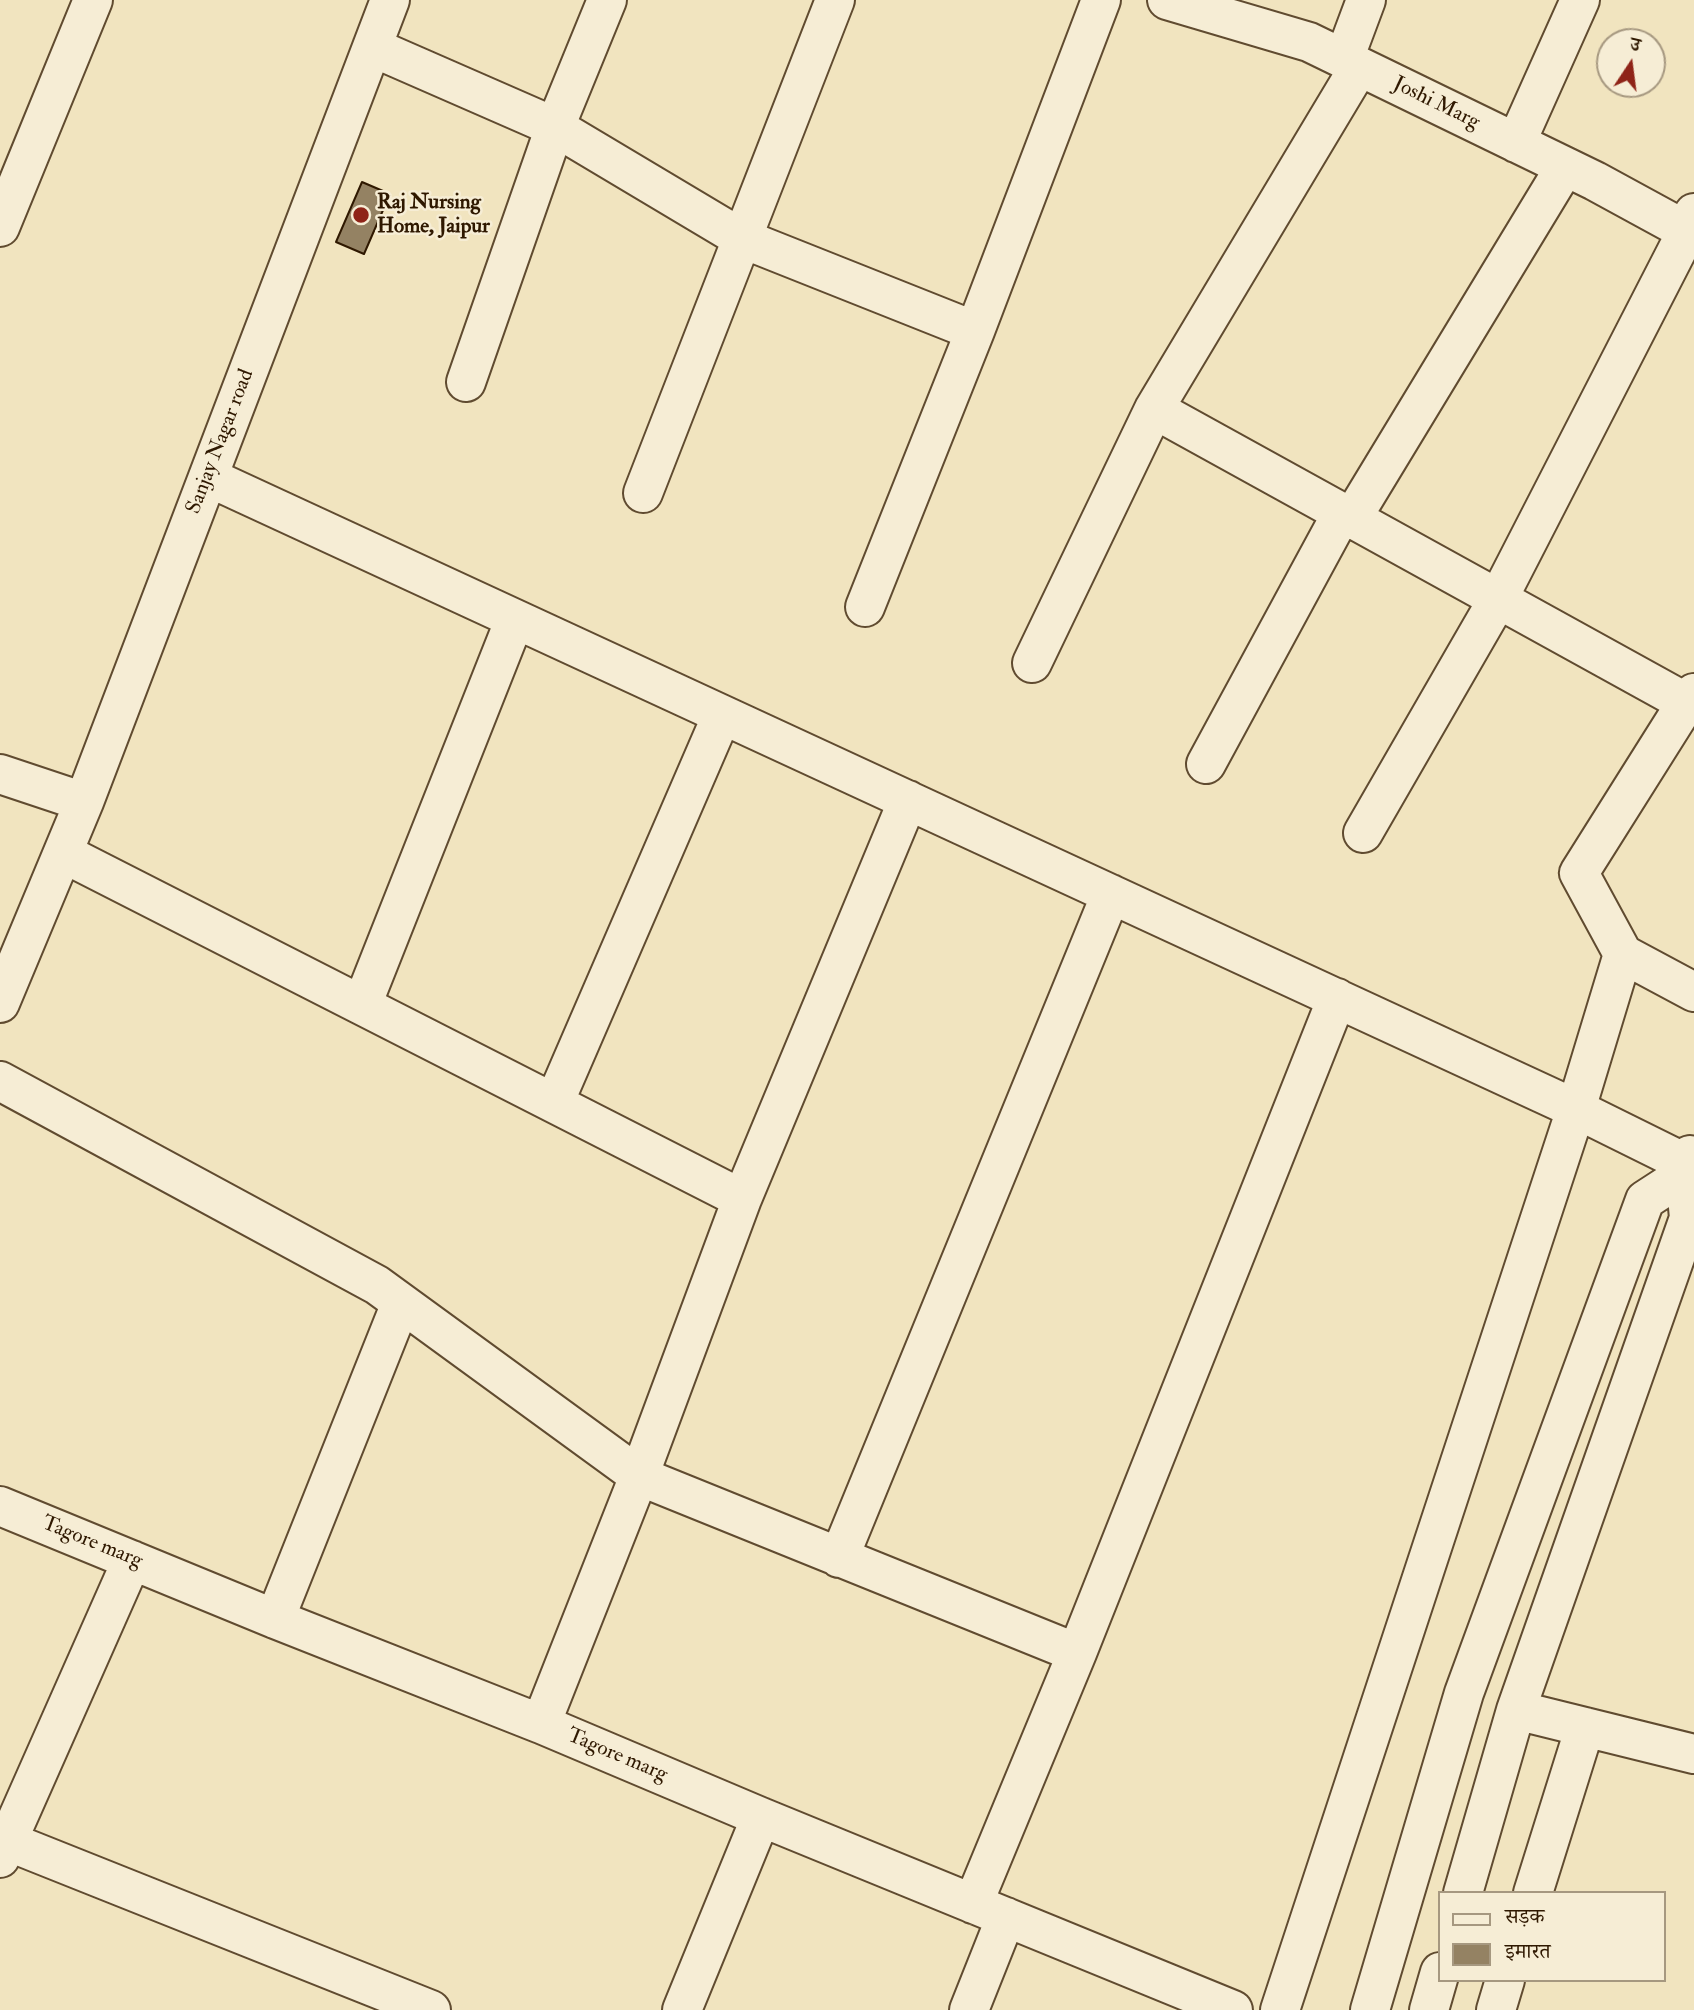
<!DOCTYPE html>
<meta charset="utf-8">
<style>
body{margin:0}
#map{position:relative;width:1694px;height:2010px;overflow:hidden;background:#f1e4bf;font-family:"IM FELL Double Pica","Noto Serif Devanagari",serif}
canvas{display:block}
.legend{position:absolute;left:1438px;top:1891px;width:228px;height:91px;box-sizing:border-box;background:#f6edd5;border:2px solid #a69880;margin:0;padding:9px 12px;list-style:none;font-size:21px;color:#2f1800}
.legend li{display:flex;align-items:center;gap:14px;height:35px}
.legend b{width:35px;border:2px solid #a69880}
.north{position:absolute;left:1596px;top:28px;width:70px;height:70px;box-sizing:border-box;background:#f6edd5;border:2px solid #a69880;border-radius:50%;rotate:13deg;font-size:19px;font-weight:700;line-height:28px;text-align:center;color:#2f1800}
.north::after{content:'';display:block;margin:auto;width:24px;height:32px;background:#8f2418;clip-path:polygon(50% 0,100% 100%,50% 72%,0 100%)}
</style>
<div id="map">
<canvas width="1694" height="2010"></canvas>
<ul class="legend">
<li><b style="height:9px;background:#f6edd5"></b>सड़क</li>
<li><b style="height:19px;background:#948263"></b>इमारत</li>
</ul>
<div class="north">उ</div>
</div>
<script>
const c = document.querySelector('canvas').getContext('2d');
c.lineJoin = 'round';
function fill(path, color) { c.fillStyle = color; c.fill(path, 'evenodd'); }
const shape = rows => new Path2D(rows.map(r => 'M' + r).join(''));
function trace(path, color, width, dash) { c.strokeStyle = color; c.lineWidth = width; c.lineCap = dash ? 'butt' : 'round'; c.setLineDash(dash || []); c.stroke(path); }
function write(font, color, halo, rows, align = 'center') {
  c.font = font + ' "IM FELL Double Pica",serif'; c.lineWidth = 5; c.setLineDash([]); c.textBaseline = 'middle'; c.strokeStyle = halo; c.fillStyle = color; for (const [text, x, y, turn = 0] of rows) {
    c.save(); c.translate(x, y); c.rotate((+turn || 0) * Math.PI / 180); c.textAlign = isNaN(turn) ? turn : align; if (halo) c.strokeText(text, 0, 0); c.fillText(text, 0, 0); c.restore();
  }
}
const building = shape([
 [362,182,390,194,364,254,336,242,362,182]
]);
fill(building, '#948263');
trace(building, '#2f1800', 2);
const minor = shape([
 [1167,0,1309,42,1595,181,1694,235],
 [372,47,555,127,741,238,975,331],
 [1344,59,1366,0],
 [1516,143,1580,0],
 [0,227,93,0],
 [466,382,555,127,607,0],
 [1154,409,1694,707],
 [208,477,1576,1109,1687,1164],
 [643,493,835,0],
 [1352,518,1565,167],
 [865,607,975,331,1101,0],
 [1032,663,1154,409,1359,67],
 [1206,764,1342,513],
 [0,774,84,802,390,0],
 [1363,833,1498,599,1687,231,1694,213],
 [63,853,742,1199],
 [1623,954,1694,992],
 [0,1003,84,802],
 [362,1005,515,619],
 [0,1081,377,1285,639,1476,1077,1653],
 [554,1103,722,715],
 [0,1506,275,1619,541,1724,761,1817,1233,2010],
 [839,1558,1111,894],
 [275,1619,401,1303],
 [1516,1710,1694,1754],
 [541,1724,639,1476,742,1199,908,800],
 [7,1841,431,2010],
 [0,1858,132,1560],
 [1463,1893,1516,1710,1689,1218,1685,1174,1690,1155],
 [1533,1893,1585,1727],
 [973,1904,1077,1653,1337,998],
 [682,2010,761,1817],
 [969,2010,1006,1917],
 [1280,2010,1576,1109,1623,954,1579,873,1686,703,1694,693],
 [1370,2010,1464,1693,1645,1200,1685,1174],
 [1429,2010,1440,1972],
 [1496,2010,1505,1980]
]);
trace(minor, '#604b30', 42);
trace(minor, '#f6edd5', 38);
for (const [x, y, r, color] of [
 [361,215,9,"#8f2418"]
]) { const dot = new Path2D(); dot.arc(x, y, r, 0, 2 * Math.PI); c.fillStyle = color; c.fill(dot); trace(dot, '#f6edd5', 2.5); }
write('21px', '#2f1800', '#f6edd5', [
 ["Joshi Marg",1436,104,26],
 ["Sanjay Nagar road",221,442,-69],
 ["Tagore marg",92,1543,22],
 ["Tagore marg",617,1756,23]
]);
write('bold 21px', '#2f1800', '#f6edd5', [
 ["Raj Nursing",377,203],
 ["Home, Jaipur",377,227]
], 'left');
</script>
